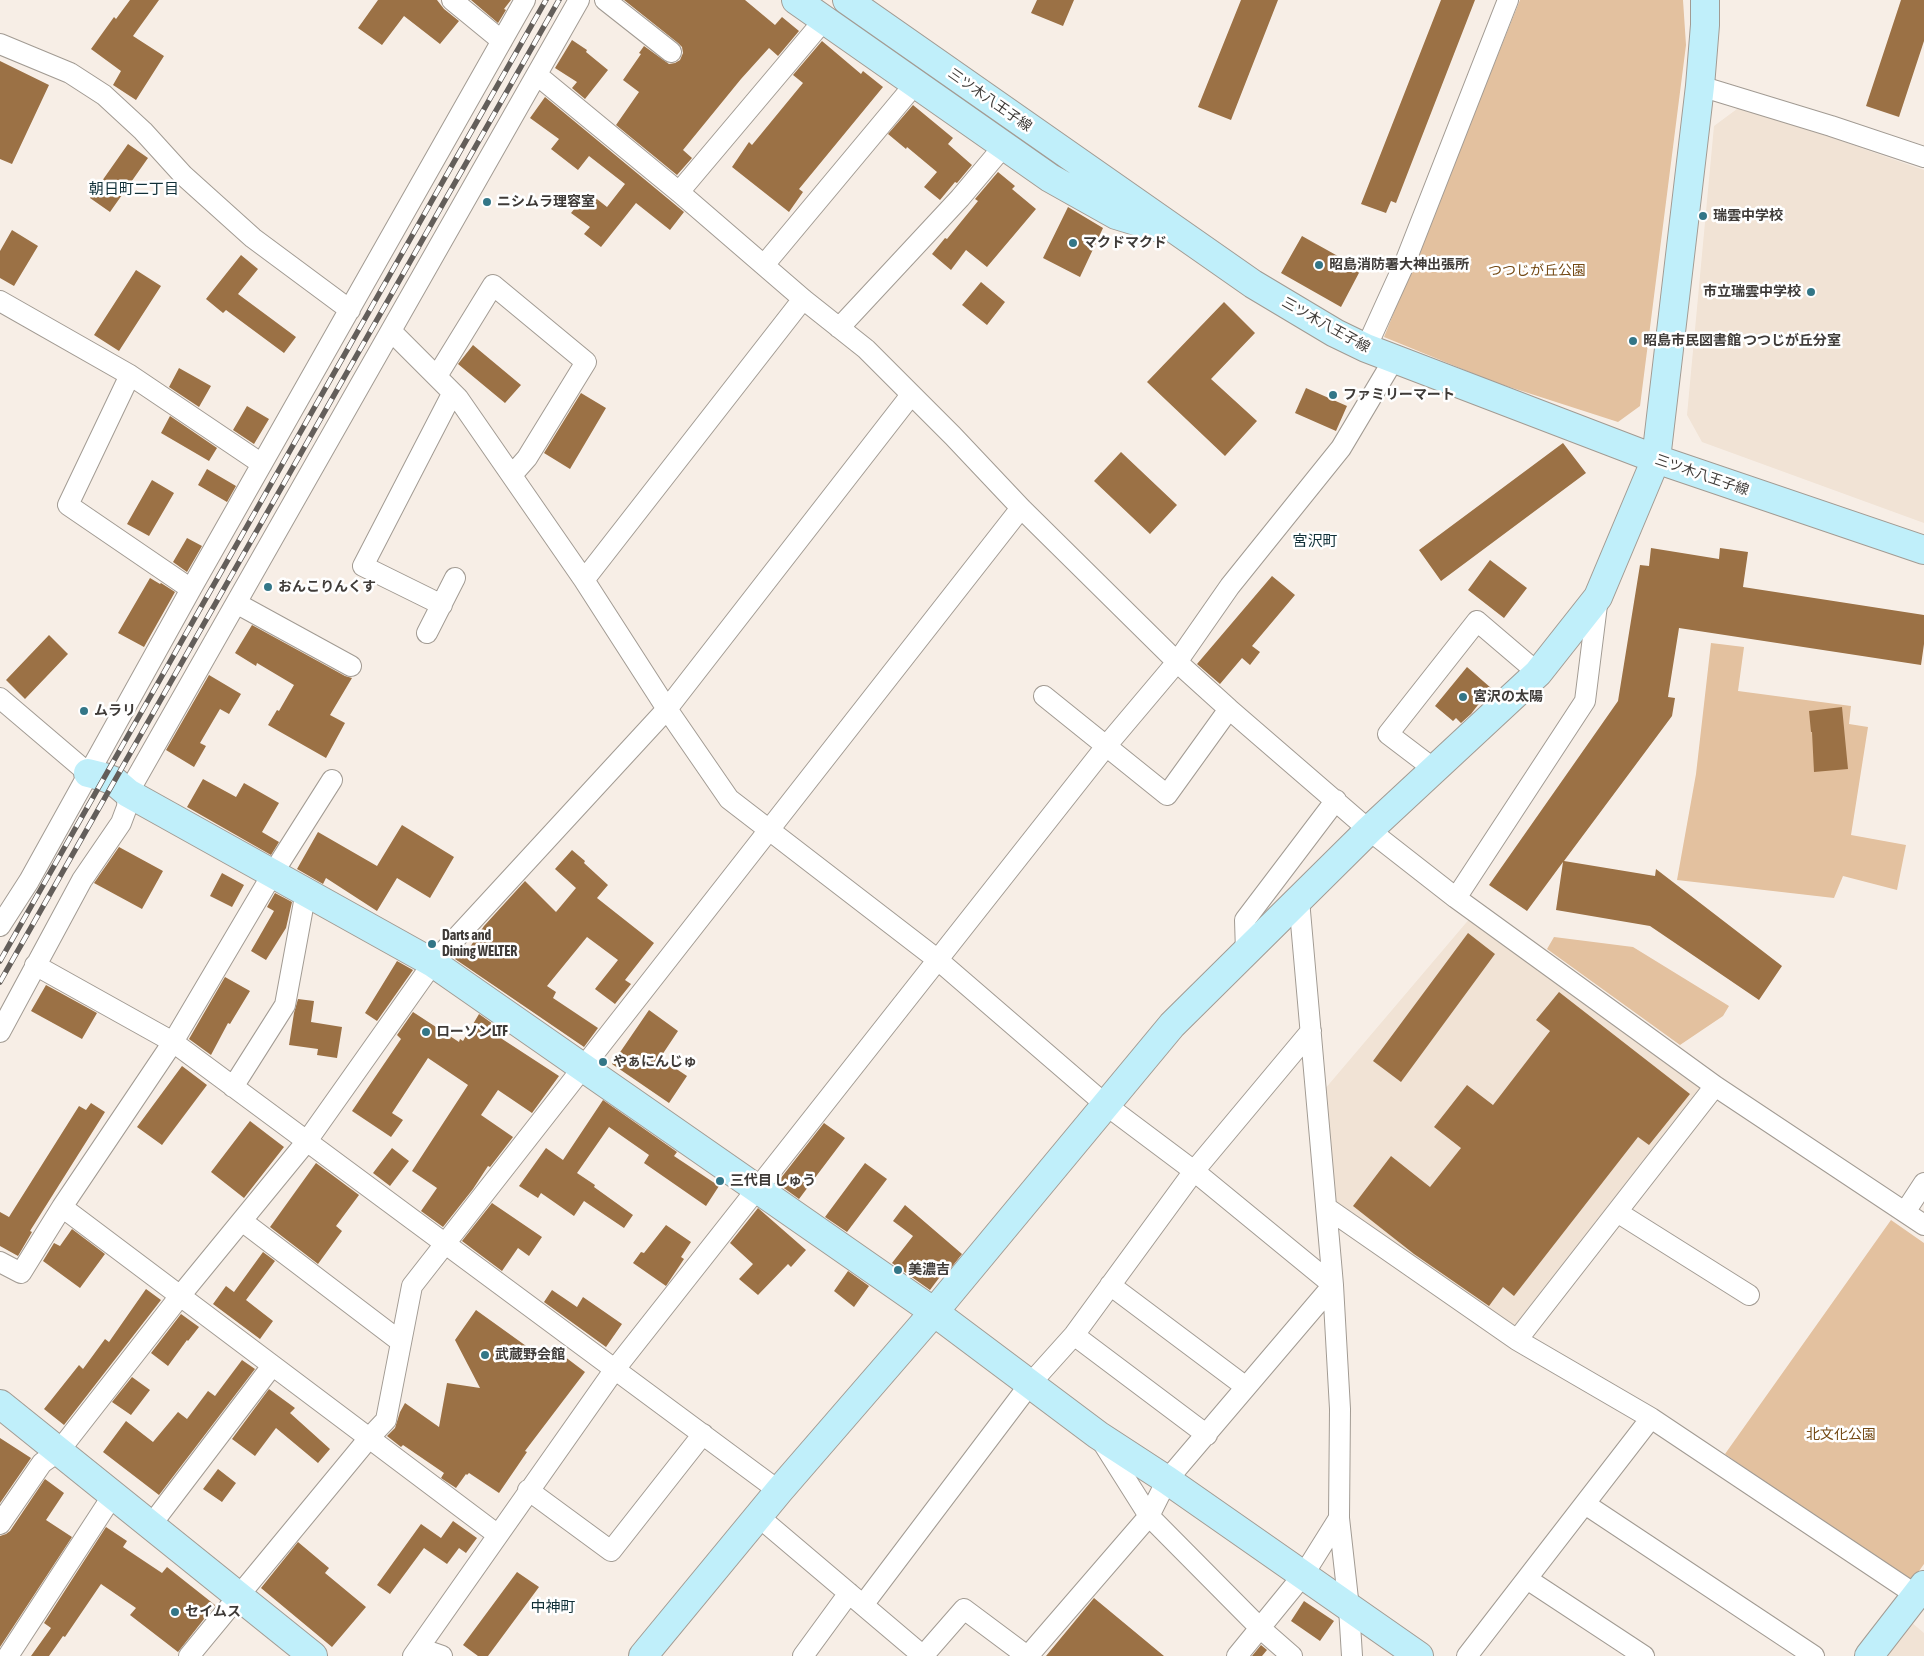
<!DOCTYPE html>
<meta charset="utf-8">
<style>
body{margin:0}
canvas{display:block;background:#f7eee6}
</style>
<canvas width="1924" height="1656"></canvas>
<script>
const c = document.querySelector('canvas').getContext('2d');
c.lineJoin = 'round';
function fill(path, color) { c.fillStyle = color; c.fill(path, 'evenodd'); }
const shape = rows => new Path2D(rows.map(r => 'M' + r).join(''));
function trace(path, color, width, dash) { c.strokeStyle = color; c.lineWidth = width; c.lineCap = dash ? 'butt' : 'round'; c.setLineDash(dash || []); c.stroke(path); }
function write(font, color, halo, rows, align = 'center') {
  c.font = font + ' "Asap Condensed","Noto Sans JP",sans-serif'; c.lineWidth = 5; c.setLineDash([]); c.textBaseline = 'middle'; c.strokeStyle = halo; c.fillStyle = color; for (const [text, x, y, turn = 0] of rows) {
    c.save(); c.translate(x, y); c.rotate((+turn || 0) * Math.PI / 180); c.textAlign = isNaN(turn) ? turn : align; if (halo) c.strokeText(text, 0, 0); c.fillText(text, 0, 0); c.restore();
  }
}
fill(shape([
 [1741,106,1924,170,1924,523,1702,442,1687,415,1714,126],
 [1471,917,1701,1088,1514,1335,1320,1197,1313,1103],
 [1911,1622,1924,1633,1924,1656,1883,1656]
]), '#f1e3d5');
fill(shape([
 [1520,0,1683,0,1686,45,1640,406,1618,422,1494,382,1384,337],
 [1711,643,1744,647,1738,691,1851,706,1849,724,1868,727,1851,835,1906,845,1897,890,1843,876,1834,898,1677,880,1696,774],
 [1554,937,1633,947,1729,1006,1723,1016,1680,1045,1547,949],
 [1891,1220,1924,1243,1924,1564,1909,1585,1725,1454]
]), '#e3c19f');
fill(shape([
 [130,0,159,0,133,36,164,56,136,100,113,85,121,71,91,49,114,17,116,19],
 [378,0,437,0,444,9,459,21,440,44,404,16,382,45,358,28],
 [471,0,511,0,504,9,506,10,498,23],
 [624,0,745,0,775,25,782,17,799,31,778,56,769,48,741,79,683,150,692,158,677,175,616,125,639,92,623,80,641,54,639,53,644,46,669,64,675,63,680,60,683,53,682,47,678,43],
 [1037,0,1074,0,1063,26,1031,13],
 [1241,0,1278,0,1231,120,1198,107],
 [1441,0,1475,0,1396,203,1391,201,1386,213,1361,204],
 [1901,0,1924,0,1924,41,1899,117,1866,106],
 [572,40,587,50,586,52,608,70,585,99,572,88,577,82,555,68],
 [822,41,861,74,863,71,883,87,799,189,803,192,789,212,732,167,749,142,752,145,803,83,793,75],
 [0,61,49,85,12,164,0,159],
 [545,97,684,212,670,230,636,203,601,247,584,234,590,227,571,213,588,192,607,207,625,184,589,156,578,170,551,149,559,139,530,118],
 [913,105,953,138,948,144,972,165,957,183,955,182,940,200,924,187,937,172,907,147,906,149,888,134],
 [128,144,148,158,110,212,90,198],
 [998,172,1015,186,1012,189,1036,209,987,267,966,250,951,270,932,254,945,238,947,239,978,201,975,199],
 [1068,207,1103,228,1080,277,1043,258],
 [12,230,38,246,14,286,0,278,0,251],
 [1302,236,1361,269,1341,307,1281,273],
 [241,255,258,269,238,294,296,337,284,353,226,310,223,313,206,299],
 [136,270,161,286,119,351,94,335],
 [981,282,1005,302,987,325,962,305],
 [1224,302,1255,333,1211,379,1257,421,1225,456,1147,382],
 [473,345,521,385,505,403,458,364],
 [179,368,211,386,199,407,169,387],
 [1306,388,1347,406,1336,431,1295,413],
 [581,393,606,408,570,469,544,453],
 [247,406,269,419,254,444,233,430],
 [170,416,217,448,209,461,161,433],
 [1563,443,1586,473,1441,581,1419,550],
 [1121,452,1177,505,1150,534,1094,481],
 [207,469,236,486,227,502,198,485],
 [152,480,174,493,149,536,127,524],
 [187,538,202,546,187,572,173,562],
 [1651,548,1719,559,1720,548,1748,552,1743,587,1924,615,1924,644,1921,665,1679,628,1668,697,1675,698,1672,716,1564,861,1655,876,1656,869,1782,966,1759,1000,1650,926,1556,910,1563,862,1527,911,1489,885,1618,701,1640,565,1649,566],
 [1490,560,1527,588,1504,618,1468,590],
 [1272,576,1295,595,1252,646,1260,652,1250,665,1242,658,1220,684,1197,664],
 [150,578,160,584,161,583,175,592,144,647,118,633],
 [252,625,345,676,352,678,330,715,345,723,326,758,268,725,277,710,279,711,294,685,257,663,256,666,235,653],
 [49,635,68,654,25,699,6,680],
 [1467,667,1491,688,1471,714,1461,723,1456,718,1453,721,1435,706],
 [209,675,241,694,229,714,220,709,200,743,206,746,194,767,166,750],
 [1842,707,1848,769,1814,772,1812,732,1811,732,1809,711],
 [203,779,236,797,244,783,279,803,262,832,279,842,271,855,187,807],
 [402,825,454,857,430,898,397,878,377,911,326,878,323,884,297,869,318,832,377,866],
 [119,847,163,871,142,909,94,883],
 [572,850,585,861,584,863,608,885,597,898,654,943,625,980,631,984,615,1004,595,989,618,960,587,937,547,986,556,992,553,998,598,1028,584,1047,455,959,464,947,468,950,484,926,525,881,556,912,576,888,555,869],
 [222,873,244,885,232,907,210,896],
 [275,893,292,902,286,928,266,960,251,951,274,911,267,907],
 [1468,933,1495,954,1401,1082,1373,1061],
 [397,961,413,970,377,1021,365,1013],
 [225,977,250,991,230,1024,228,1023,211,1055,189,1039],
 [46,985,97,1013,82,1039,31,1011],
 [1559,992,1690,1094,1649,1145,1638,1137,1514,1296,1503,1287,1489,1306,1414,1254,1353,1206,1391,1156,1430,1187,1461,1148,1434,1127,1467,1085,1493,1105,1550,1031,1536,1020],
 [298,999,314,1001,311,1022,342,1027,337,1058,317,1055,318,1049,289,1045,294,1013],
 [649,1010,678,1031,660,1058,687,1076,669,1103,612,1064],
 [413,1012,459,1042,460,1039,463,1041,479,1014,500,1029,496,1035,559,1076,532,1113,498,1090,481,1115,513,1137,490,1167,488,1166,473,1189,443,1227,421,1211,437,1188,412,1171,468,1085,428,1058,392,1113,403,1120,391,1137,352,1111,401,1039,397,1035],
 [182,1066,207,1085,162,1145,137,1127],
 [603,1100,677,1152,674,1156,719,1186,706,1206,644,1163,649,1155,609,1127,577,1173,595,1185,594,1187,633,1215,624,1228,584,1201,574,1216,541,1193,538,1198,519,1186,546,1148,563,1160],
 [91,1103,105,1112,30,1231,32,1232,18,1256,0,1246,0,1212,9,1217,79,1106,86,1110],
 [250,1121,284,1147,244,1198,211,1172],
 [824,1123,845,1138,799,1199,777,1183],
 [392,1148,409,1161,390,1186,373,1173],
 [316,1163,359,1195,336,1226,342,1231,318,1264,270,1227],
 [865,1163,887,1179,847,1232,825,1217],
 [492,1203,542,1237,529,1256,518,1248,502,1271,462,1241],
 [905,1205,962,1254,951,1268,948,1266,930,1290,892,1263,913,1236,893,1221],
 [758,1208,806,1250,791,1267,788,1264,758,1295,739,1279,753,1264,730,1243],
 [666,1225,691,1242,681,1257,684,1259,666,1286,633,1263,641,1252,644,1253],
 [72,1229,105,1254,80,1288,43,1261,54,1243,60,1246],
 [263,1252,275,1261,246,1300,273,1321,260,1339,213,1304,226,1286,234,1292],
 [848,1271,869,1286,854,1307,834,1291],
 [146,1289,161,1300,64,1425,44,1409,79,1365,83,1369,105,1339,109,1342],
 [552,1290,577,1307,583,1297,622,1324,606,1347,544,1302],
 [476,1310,547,1361,556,1350,585,1372,525,1451,527,1452,499,1493,469,1473,467,1475,466,1474,456,1488,441,1478,444,1473,403,1445,401,1447,387,1436,395,1428,400,1412,405,1403,439,1427,447,1383,480,1388,455,1340],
 [181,1314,199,1327,188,1341,187,1340,168,1366,151,1353],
 [242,1360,255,1369,159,1495,103,1452,126,1421,153,1442,178,1412,187,1419,208,1391,215,1396],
 [132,1377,150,1390,131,1415,112,1402],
 [269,1389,295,1408,290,1413,330,1449,318,1463,276,1428,255,1456,232,1439],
 [0,1438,31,1458,0,1503],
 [218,1469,236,1483,222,1502,203,1489],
 [45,1479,64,1493,46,1520,72,1537,0,1647,0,1536,6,1534,10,1531],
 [453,1521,477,1538,466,1553,459,1548,447,1564,424,1548,390,1594,377,1585,421,1524,441,1538],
 [106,1527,127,1541,123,1547,162,1573,167,1567,215,1605,178,1652,130,1615,136,1608,101,1584,65,1637,63,1636,49,1656,31,1656,51,1628,44,1623],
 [298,1542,329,1568,325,1573,366,1607,332,1647,261,1588],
 [517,1572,539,1587,488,1656,478,1656,463,1645],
 [1094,1598,1164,1656,1046,1656],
 [1304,1601,1334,1621,1320,1641,1291,1621],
 [1261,1645,1267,1650,1262,1656,1252,1656]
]), '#9b7145');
const street = shape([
 [452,0,502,41],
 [605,0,671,52],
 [0,44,70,73,104,95,143,131,183,175,253,238,350,310],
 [537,75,679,192,803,299,866,349,953,436,1021,508,1177,662,1229,709,1369,830,1456,898,1715,1086,1924,1225],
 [1700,86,1831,126,1924,157],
 [679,192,824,20],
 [764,265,915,84],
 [0,301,130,375,262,464],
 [839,328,960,198,1003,147],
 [391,331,458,398,584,580,667,709,729,799,938,960,1106,1105,1194,1171,1333,1285,1167,1480,1149,1516,1028,1656],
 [1366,348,1406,260,1508,0],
 [130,375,68,505,191,589],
 [437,376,493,285,586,362,527,458,512,475],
 [584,580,803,299],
 [236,603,351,666],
 [442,605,363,566,452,394],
 [427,633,455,578],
 [1044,696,1167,795,1229,709],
 [0,698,88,773],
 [1434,769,1388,734,1477,621,1538,673],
 [1456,898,1585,701,1598,597],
 [1299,900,1333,1285,1340,1409,1339,1518,1349,1608,1352,1656],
 [0,926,29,881,191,589,525,0],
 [1246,952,1245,920,1336,800],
 [35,965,173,1042,779,1491],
 [0,1032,82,880,121,823,127,807,128,793,579,0],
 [233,1087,285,1005,306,891],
 [62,1207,498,1535],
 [1327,1208,1517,1340,1651,1418,1916,1595],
 [1617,1212,1749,1295],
 [1905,1212,1924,1183],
 [242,1221,401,1342],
 [0,1262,21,1273,62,1207,173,1042,273,873,332,780],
 [1110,1285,1246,1387],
 [1074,1335,1207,1435],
 [1517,1340,1715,1086],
 [1101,1440,1149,1516,1260,1628,1292,1656],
 [528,1490,611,1551,703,1434],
 [1585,1504,1814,1656],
 [759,1517,923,1656,964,1609,1027,1656],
 [0,1524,42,1463,59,1451,180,1296,307,1141,433,963,667,709,911,395],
 [151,1525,272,1366],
 [1527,1579,1644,1656],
 [863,1605,1030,1384,1074,1335,1194,1171,1311,1031],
 [419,1648,442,1656],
 [8,1656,113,1495],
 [189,1656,369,1438,386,1420,412,1286,1021,508],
 [413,1656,615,1369,1107,745,1177,662,1230,586,1341,448,1394,359],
 [803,1656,849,1593],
 [1237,1656,1304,1574,1339,1518],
 [1467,1656,1651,1418]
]);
const secondary = shape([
 [796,0,1050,178,1116,215,1159,228],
 [847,0,1253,284,1335,333,1366,348,1656,459,1924,550],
 [88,773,104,777,114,781,128,793,433,963,934,1312,1098,1435,1167,1480,1419,1656],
 [0,1404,313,1656],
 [643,1656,779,1491,934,1312,1172,1025,1369,830,1538,673,1598,597,1656,459,1700,86,1705,25,1705,0],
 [1869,1656,1924,1585]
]);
trace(street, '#a29b93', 22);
trace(secondary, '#a29b93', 30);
trace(street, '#fff', 20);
trace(secondary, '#c0effa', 28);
const rail = shape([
 [0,961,546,0],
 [0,982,559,0]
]);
trace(rail, '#635e5a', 5.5);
trace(rail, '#fff', 4, [11]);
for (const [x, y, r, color] of [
 [487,202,5,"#337687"],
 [1703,216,5,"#337687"],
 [1073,243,5,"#337687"],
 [1319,265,5,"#337687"],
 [1811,292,5,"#337687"],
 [1633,341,5,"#337687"],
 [1333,395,5,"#337687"],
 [268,587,5,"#337687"],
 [1463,697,5,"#337687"],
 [84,711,5,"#337687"],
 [432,944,5,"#337687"],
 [426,1032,5,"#337687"],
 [603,1062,5,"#337687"],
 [720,1181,5,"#337687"],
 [898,1270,5,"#337687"],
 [485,1355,5,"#337687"],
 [175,1612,5,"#337687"]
]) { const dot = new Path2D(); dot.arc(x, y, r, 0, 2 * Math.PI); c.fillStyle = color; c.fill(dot); trace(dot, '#fff', 2); }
write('14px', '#3f3b38', '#fff', [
 ["三ツ木八王子線",990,100,35],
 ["三ツ木八王子線",1326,325,29],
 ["三ツ木八王子線",1702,475,19]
]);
write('bold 14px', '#3f3b38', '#fff', [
 ["ニシムラ理容室",497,202],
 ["瑞雲中学校",1713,216],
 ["マクドマクド",1083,243],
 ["昭島消防署大神出張所",1329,265],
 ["市立瑞雲中学校",1801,292,"right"],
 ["昭島市民図書館 つつじが丘分室",1643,341],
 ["ファミリーマート",1343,395],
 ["おんこりんくす",278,587],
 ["宮沢の太陽",1473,697],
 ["ムラリ",94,711],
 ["Darts and",442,936],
 ["Dining WELTER",442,952],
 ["ローソンLTF",436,1032],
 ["やぁにんじゅ",613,1062],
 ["三代目 しゅう",730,1181],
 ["美濃吉",908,1270],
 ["武蔵野会館",495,1355],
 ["セイムス",185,1612]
], 'left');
write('14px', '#744914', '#fff', [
 ["つつじが丘公園",1537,271],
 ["北文化公園",1841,1435]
]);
write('15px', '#103038', '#fff', [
 ["朝日町二丁目",134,189],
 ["宮沢町",1315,541],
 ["中神町",553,1607]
]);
</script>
